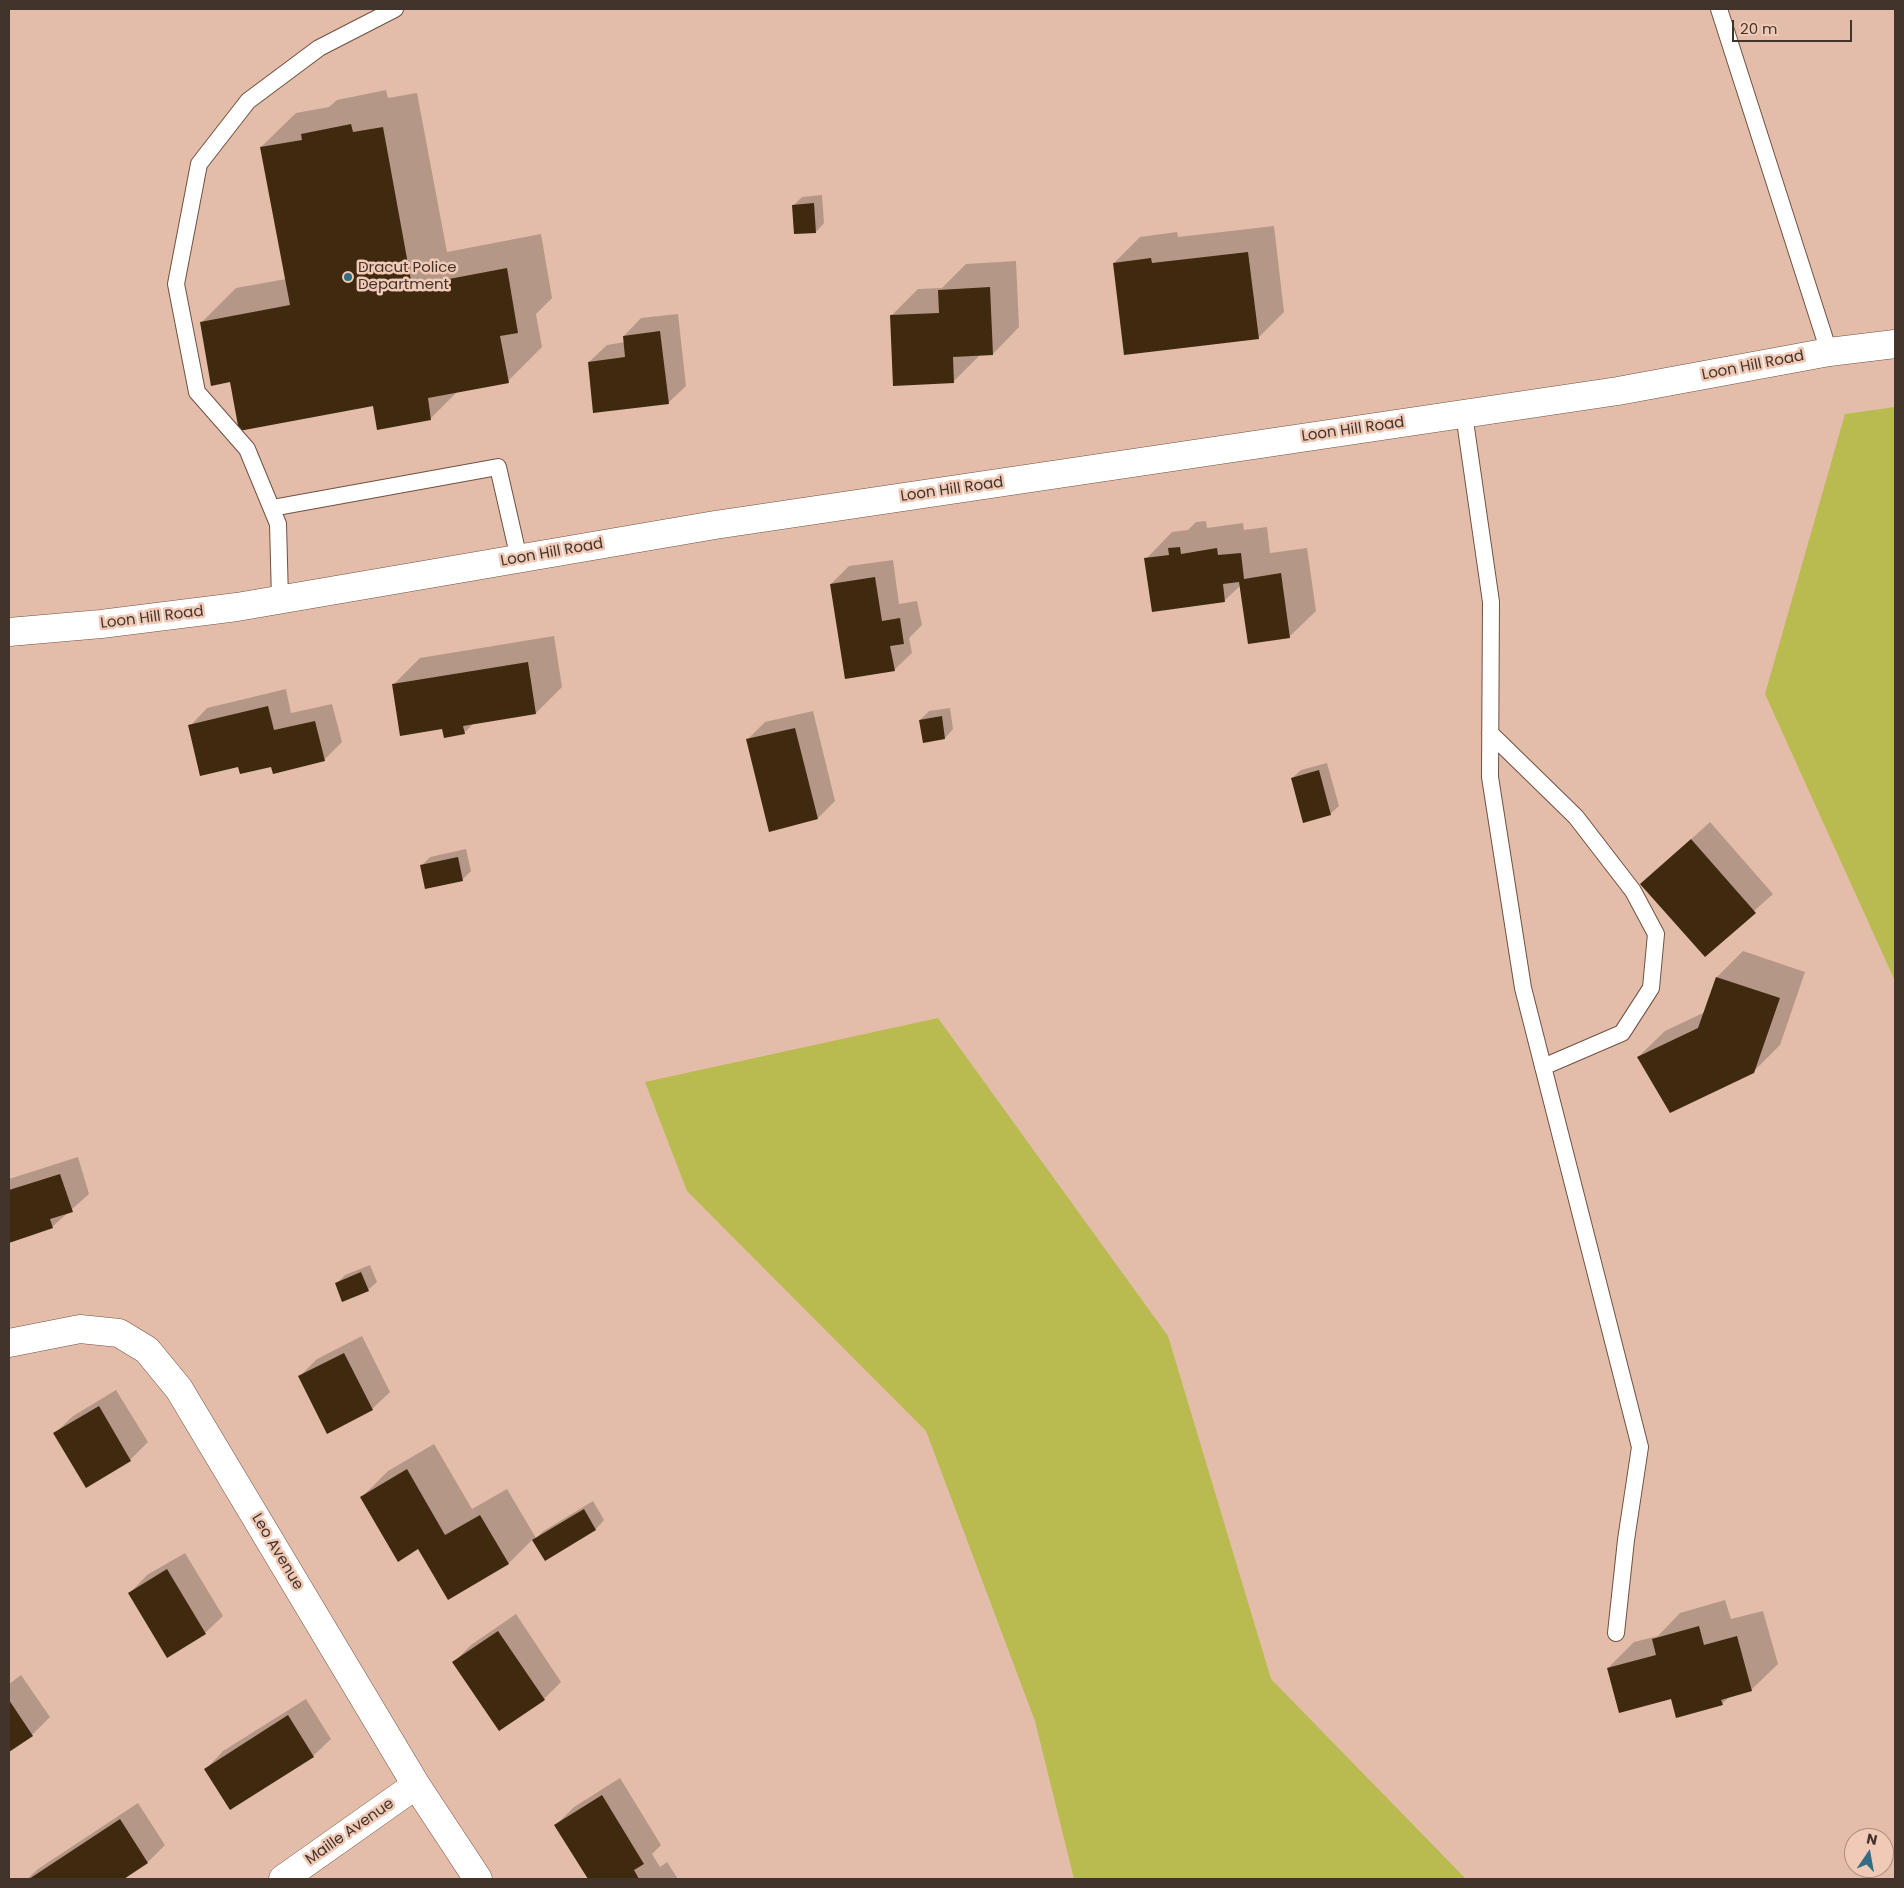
<!DOCTYPE html>
<style>
body{margin:0}
#map{position:relative;width:1904px;height:1888px;overflow:hidden;background:#e3bdaa;font-family:Poppins,sans-serif}
canvas{display:block}
.frame{position:absolute;inset:0;border:10px solid #42332b;pointer-events:none}
.north{position:absolute;left:1844px;top:1828px;width:50px;height:50px;box-sizing:border-box;background:#f0cab6;border:1px solid #aa8e7e;border-radius:50%;rotate:12deg;font-size:14px;font-weight:700;line-height:20px;text-align:center;color:#42332b}
.north::after{content:'';display:block;margin:auto;width:18px;height:22px;background:#326c85;clip-path:polygon(50% 0,100% 100%,50% 72%,0 100%)}
.scale{position:absolute;left:1732px;top:20px;width:120px;height:22px;box-sizing:border-box;border:2px solid #42332b;border-top:0;padding-left:6px;font-size:15px;line-height:18px;white-space:nowrap;color:#42332b;-webkit-text-stroke:4px #f0cab6;paint-order:stroke}
</style>
<div id="map">
<canvas width="1904" height="1888"></canvas>
<div class="frame"></div>
<div class="north">N</div>
<div class="scale">20 m</div>
</div>
<script>
const c = document.querySelector('canvas').getContext('2d');
c.lineJoin = 'round';
function fill(path, color) { c.fillStyle = color; c.fill(path, 'evenodd'); }
const shape = rows => new Path2D(rows.map(r => 'M' + r).join(''));
function trace(path, color, width, dash) { c.strokeStyle = color; c.lineWidth = width; c.lineCap = dash ? 'butt' : 'round'; c.setLineDash(dash || []); c.stroke(path); }
function write(font, color, halo, rows, align = 'center') {
  c.font = font + ' Poppins,sans-serif'; c.lineWidth = 5; c.setLineDash([]); c.textBaseline = 'middle'; c.strokeStyle = halo; c.fillStyle = color; for (const [text, x, y, turn = 0] of rows) {
    c.save(); c.translate(x, y); c.rotate((+turn || 0) * Math.PI / 180); c.textAlign = isNaN(turn) ? turn : align; if (halo) c.strokeText(text, 0, 0); c.fillText(text, 0, 0); c.restore();
  }
}
fill(shape([
 [1895,407,1895,981,1765,694,1845,414],
 [938,1018,1168,1336,1271,1679,1466,1879,1074,1879,1035,1721,926,1431,687,1191,645,1082]
]), '#b9ba4f');
fill(shape([
 [386,90,388,98,417,93,447,252,541,234,552,298,536,314,542,347,508,381,459,390,431,418,378,428,374,405,231,381,201,323,236,288,286,279,261,147,296,113,329,107,337,100],
 [822,195,824,223,816,232,794,205,802,197],
 [1274,226,1284,312,1258,338,1114,263,1140,237,1177,232,1178,237],
 [1016,261,1019,327,993,354,980,355,953,382,891,316,918,289,942,288,966,264],
 [678,314,686,386,668,403,589,362,607,345,625,342,624,336,641,318],
 [1206,521,1207,528,1243,523,1244,530,1267,527,1270,553,1307,548,1316,611,1289,637,1241,585,1224,601,1146,559,1172,532,1188,530,1196,522],
 [893,560,899,604,917,601,922,625,909,638,912,653,894,670,831,584,849,566],
 [554,636,562,687,536,713,474,723,464,733,443,728,393,685,420,658],
 [286,689,291,713,332,704,342,742,324,760,272,765,239,765,190,726,207,708],
 [950,708,953,729,945,738,920,720,929,711],
 [813,711,835,801,818,818,748,739,765,722],
 [1327,763,1339,806,1330,814,1292,778,1301,770],
 [1710,822,1773,894,1705,955,1642,884],
 [466,849,471,871,462,880,421,866,430,857],
 [1743,951,1805,972,1780,1045,1753,1072,1638,1057,1665,1031,1705,1012,1717,977],
 [78,1157,89,1194,52,1227,9,1241,9,1179],
 [370,1265,377,1282,368,1290,336,1284,345,1275],
 [362,1336,390,1392,372,1409,300,1376,317,1359],
 [116,1390,148,1442,130,1460,55,1433,73,1416],
 [434,1444,472,1509,507,1489,536,1538,542,1532,593,1501,604,1520,596,1529,545,1560,533,1539,509,1563,448,1598,418,1548,362,1497,388,1471],
 [185,1553,223,1616,205,1633,130,1593,147,1575],
 [1725,1600,1731,1619,1763,1611,1778,1664,1751,1690,1730,1696,1722,1704,1672,1697,1608,1668,1634,1642,1658,1636,1680,1613],
 [516,1614,561,1682,544,1699,454,1662,471,1645],
 [21,1675,50,1717,32,1735,9,1750,9,1684],
 [306,1699,331,1739,313,1756,206,1769,223,1751],
 [620,1778,661,1845,652,1854,660,1867,667,1862,678,1879,589,1879,556,1825,574,1807],
 [138,1803,165,1845,148,1862,122,1879,27,1879,38,1869]
]), '#0003');
fill(shape([
 [351,124,353,132,383,127,412,286,507,268,518,333,500,336,509,383,428,398,431,420,377,430,373,406,239,431,230,382,211,386,200,322,290,305,260,147,302,140,301,134],
 [814,203,816,233,794,234,792,205],
 [1248,252,1259,339,1124,355,1113,263,1151,258,1152,263],
 [990,287,993,355,953,357,954,383,893,386,890,315,939,313,938,290],
 [660,331,669,404,593,413,588,362,625,357,623,336],
 [1180,547,1181,554,1217,548,1218,555,1241,553,1244,579,1281,573,1290,638,1248,644,1239,582,1223,584,1225,602,1152,612,1144,558,1169,555,1168,548],
 [875,577,882,621,900,618,904,644,890,646,895,671,845,679,830,584],
 [528,662,536,714,463,726,465,734,444,738,442,729,400,736,392,684],
 [268,706,274,730,315,721,325,761,273,774,271,767,240,774,238,767,200,776,188,725],
 [942,716,945,739,923,743,919,720],
 [795,728,818,819,769,832,746,739],
 [1319,770,1331,815,1303,823,1291,778],
 [1691,839,1756,913,1705,957,1640,884],
 [458,857,463,881,425,889,420,865],
 [1716,977,1780,998,1754,1073,1670,1113,1637,1057,1698,1028],
 [60,1174,73,1212,50,1219,53,1228,9,1243,9,1190],
 [361,1272,369,1291,342,1302,335,1283],
 [344,1353,373,1410,327,1434,298,1376],
 [99,1406,131,1461,86,1488,53,1433],
 [407,1469,445,1535,480,1515,509,1564,448,1600,418,1549,398,1562,360,1497],
 [584,1509,596,1530,545,1561,532,1540],
 [167,1569,206,1634,167,1658,128,1593],
 [1699,1626,1704,1645,1737,1636,1752,1691,1721,1700,1723,1705,1676,1718,1671,1699,1619,1713,1607,1668,1656,1655,1652,1639],
 [498,1631,545,1700,499,1731,452,1662],
 [9,1700,33,1736,9,1752],
 [288,1715,314,1757,230,1810,204,1769],
 [602,1795,644,1864,634,1870,639,1879,588,1879,554,1825],
 [120,1819,148,1863,124,1879,29,1879]
]), '#3f290f');
const service = shape([
 [1719,9,1829,352],
 [1464,414,1491,602,1490,777,1523,988,1640,1447,1626,1540,1616,1633],
 [272,508,498,467,519,559],
 [280,599,278,524,247,449,197,392,176,284,199,164,248,101,319,48,395,9],
 [1490,733,1576,817,1633,891,1656,934,1651,988,1622,1033,1543,1067]
]);
const minor = shape([
 [9,632,101,624,237,607,715,525,1618,391,1829,352,1895,344],
 [9,1343,80,1329,119,1333,147,1350,179,1389,416,1785,478,1879],
 [283,1879,416,1785]
]);
trace(service, '#715140', 18);
trace(minor, '#715140', 29);
trace(service, '#fff', 16);
trace(minor, '#fff', 28);
for (const [x, y, r, color] of [
 [348,277,5,"#326c85"]
]) { const dot = new Path2D(); dot.arc(x, y, r, 0, 2 * Math.PI); c.fillStyle = color; c.fill(dot); trace(dot, '#f0cab6', 2); }
write('15px', '#42332b', '#f0cab6', [
 ["Dracut Police",358,268],
 ["Department",358,285]
], 'left');
write('15px', '#42332b', '#f0cab6', [
 ["Loon Hill Road",1753,366,-11],
 ["Loon Hill Road",1353,430,-8],
 ["Loon Hill Road",952,490,-8],
 ["Loon Hill Road",552,553,-10],
 ["Loon Hill Road",152,618,-7],
 ["Leo Avenue",277,1552,59],
 ["Maille Avenue",350,1832,-35]
]);
</script>
